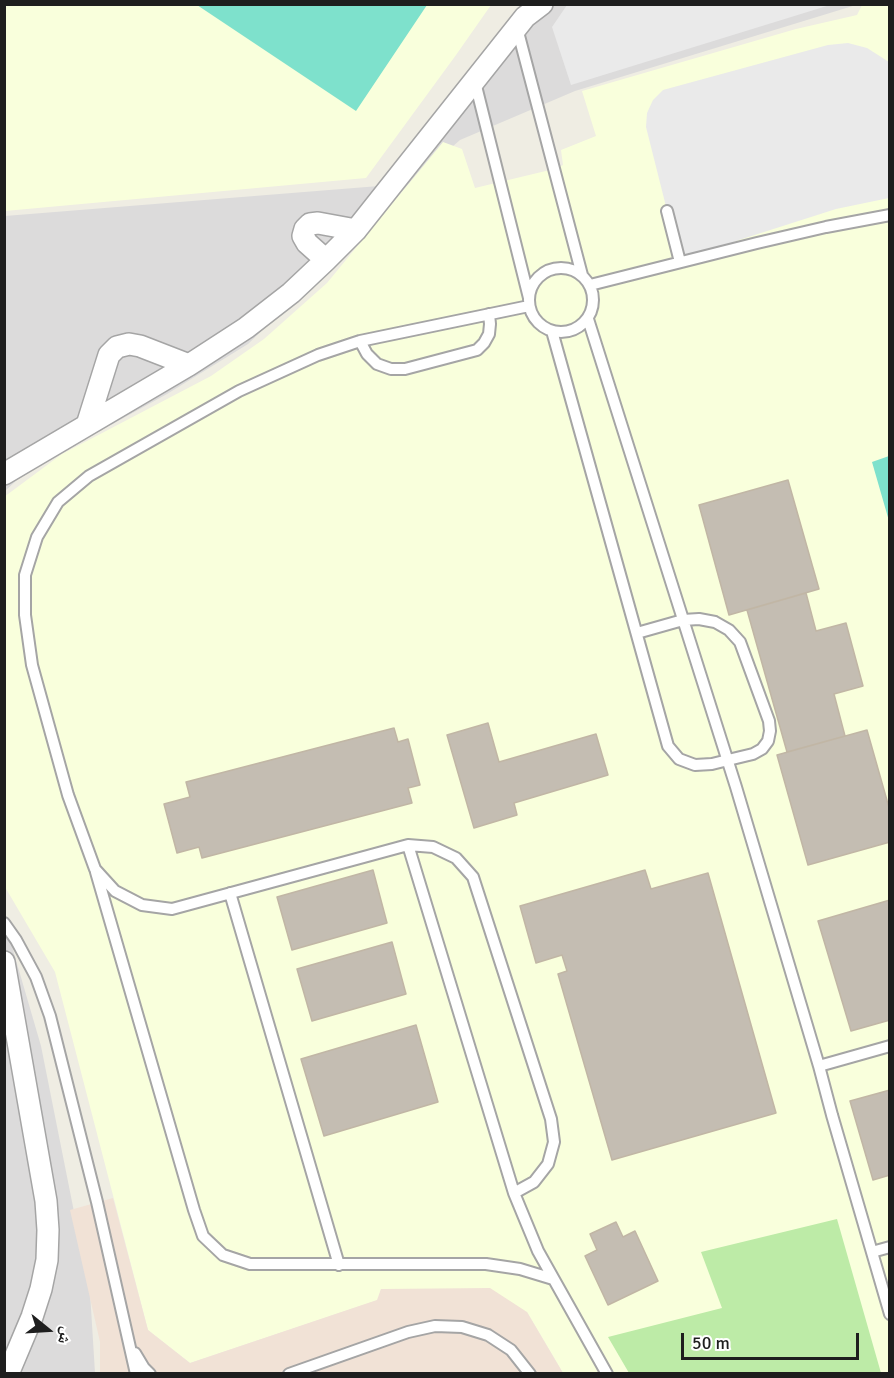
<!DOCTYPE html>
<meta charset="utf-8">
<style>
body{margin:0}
#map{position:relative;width:894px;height:1378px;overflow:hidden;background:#efede3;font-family:Signika,"Noto Naskh Arabic",sans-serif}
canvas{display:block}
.frame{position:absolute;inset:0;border:6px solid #1e1e1e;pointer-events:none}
.north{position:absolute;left:18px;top:1300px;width:60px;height:60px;-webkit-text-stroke:4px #fff;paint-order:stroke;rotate:108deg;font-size:16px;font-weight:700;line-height:24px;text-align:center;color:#1e1e1e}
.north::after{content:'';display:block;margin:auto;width:21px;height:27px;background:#1e1e1e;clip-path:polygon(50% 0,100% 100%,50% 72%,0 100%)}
.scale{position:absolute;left:681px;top:1333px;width:178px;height:27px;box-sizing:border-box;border:3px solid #1e1e1e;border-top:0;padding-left:8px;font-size:18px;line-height:21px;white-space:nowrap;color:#1e1e1e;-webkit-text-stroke:4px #fff;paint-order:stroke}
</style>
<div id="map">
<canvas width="894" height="1378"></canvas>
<div class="frame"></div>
<div class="north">ش</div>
<div class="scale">50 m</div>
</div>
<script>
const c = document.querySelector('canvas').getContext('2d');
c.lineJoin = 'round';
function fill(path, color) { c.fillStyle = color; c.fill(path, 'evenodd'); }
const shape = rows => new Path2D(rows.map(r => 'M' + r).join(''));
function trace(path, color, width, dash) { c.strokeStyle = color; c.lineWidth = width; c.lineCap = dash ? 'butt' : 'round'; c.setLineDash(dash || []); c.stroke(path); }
fill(shape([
 [525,5,856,5,575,91,460,140,388,203,322,273,248,344,167,394,60,453,17,480,5,491,5,216,379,186],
 [4,919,41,1046,90,1292,95,1373,5,1373]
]), '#dcdbdb');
fill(shape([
 [5,5,491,5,456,55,366,178,5,211],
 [862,5,889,5,889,1373,563,1373,527,1312,381,1289,378,1300,190,1363,148,1330,55,972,5,887,4,497,62,454,211,376,264,339,327,283,443,142,462,149,475,188,554,169,563,165,561,150,596,136,582,91,796,29,857,15]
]), '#f9ffdc');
fill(shape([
 [113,1198,148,1330,190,1363,377,1300,381,1289,490,1288,527,1312,563,1373,100,1373,100,1342,70,1210]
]), '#f1e2d6');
fill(shape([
 [837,1219,881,1373,629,1373,608,1337,722,1308,701,1252]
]), '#bdeba7');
fill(shape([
 [197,5,427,5,356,111],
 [889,456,890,456,889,521,872,462]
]), '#7ee1cc');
fill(shape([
 [567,5,567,4,830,5,571,85,552,27],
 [848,43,867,48,889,62,889,198,836,209,739,240,680,262,646,127,647,113,653,100,663,90,828,45]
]), '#eaeaea');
const building = shape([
 [788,480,819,589,729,615,699,505,788,480],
 [806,593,816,631,846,623,863,686,834,694,845,736,787,752,747,610,806,593],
 [488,723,499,762,596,734,608,775,514,803,517,815,474,828,447,735,488,723],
 [394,728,398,742,408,739,420,785,408,788,412,803,202,858,199,847,177,853,164,804,190,797,186,782,394,728],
 [867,730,890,811,890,842,808,865,777,755,867,730],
 [373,870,387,923,292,950,277,897,373,870],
 [645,870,651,889,708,873,776,1113,612,1160,558,974,567,971,562,955,536,963,520,906,645,870],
 [890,900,890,1020,851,1031,818,921,890,900],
 [392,942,406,994,312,1021,297,969,392,942],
 [416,1025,438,1102,324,1136,301,1059,416,1025],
 [890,1090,890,1175,873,1180,850,1101,890,1090],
 [616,1222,623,1237,635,1231,658,1281,608,1305,585,1256,597,1250,590,1234,616,1222]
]);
fill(building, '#c4bdb2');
trace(building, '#c1b6a5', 1.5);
const lane = shape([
 [517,28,582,275],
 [475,82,529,298],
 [667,211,680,262],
 '529 300a32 32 0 1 1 64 0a32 32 0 1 1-64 0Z',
 [590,285,757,243,826,227,890,215],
 [588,319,736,787,819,1066,832,1115,890,1314],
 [552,331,668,746,679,759,695,765,712,764,728,760,753,754,762,749,768,741,770,731,769,721,740,642,729,630,715,622,699,619,683,620,637,633],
 [360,341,367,354,377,364,391,369,405,369,477,350,484,343,489,334,490,324,489,314],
 [408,845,514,1193,538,1251,607,1374],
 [96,872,194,1210,203,1236,223,1255,250,1264,486,1264,520,1269,553,1279],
 [230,893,339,1265],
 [4,923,16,940,36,977,50,1016,97,1202,136,1374],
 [819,1066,890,1046],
 [514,1193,534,1182,548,1164,554,1142,551,1119,473,877,456,858,433,847,408,845,172,909,142,905,115,891,95,869,68,795,32,665,25,615,25,575,37,537,58,502,89,476,239,391,318,355,360,341,529,306],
 [872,1252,890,1247],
 [135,1353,144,1368,150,1374],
 [289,1374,408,1332,435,1326,462,1327,488,1335,511,1350,530,1374]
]);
const street = shape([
 [326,260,307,243,303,236,305,229,310,224,318,223,356,230],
 [87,425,109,355,117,347,129,344,140,346,189,365],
 [4,474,189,365,246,328,291,293,326,260,356,230,525,17,542,4],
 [4,962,46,1201,48,1230,47,1260,41,1289,32,1317,8,1374]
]);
trace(lane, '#a5a5a5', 14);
trace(street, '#a5a5a5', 24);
trace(lane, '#fff', 10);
trace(street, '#fff', 21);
</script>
